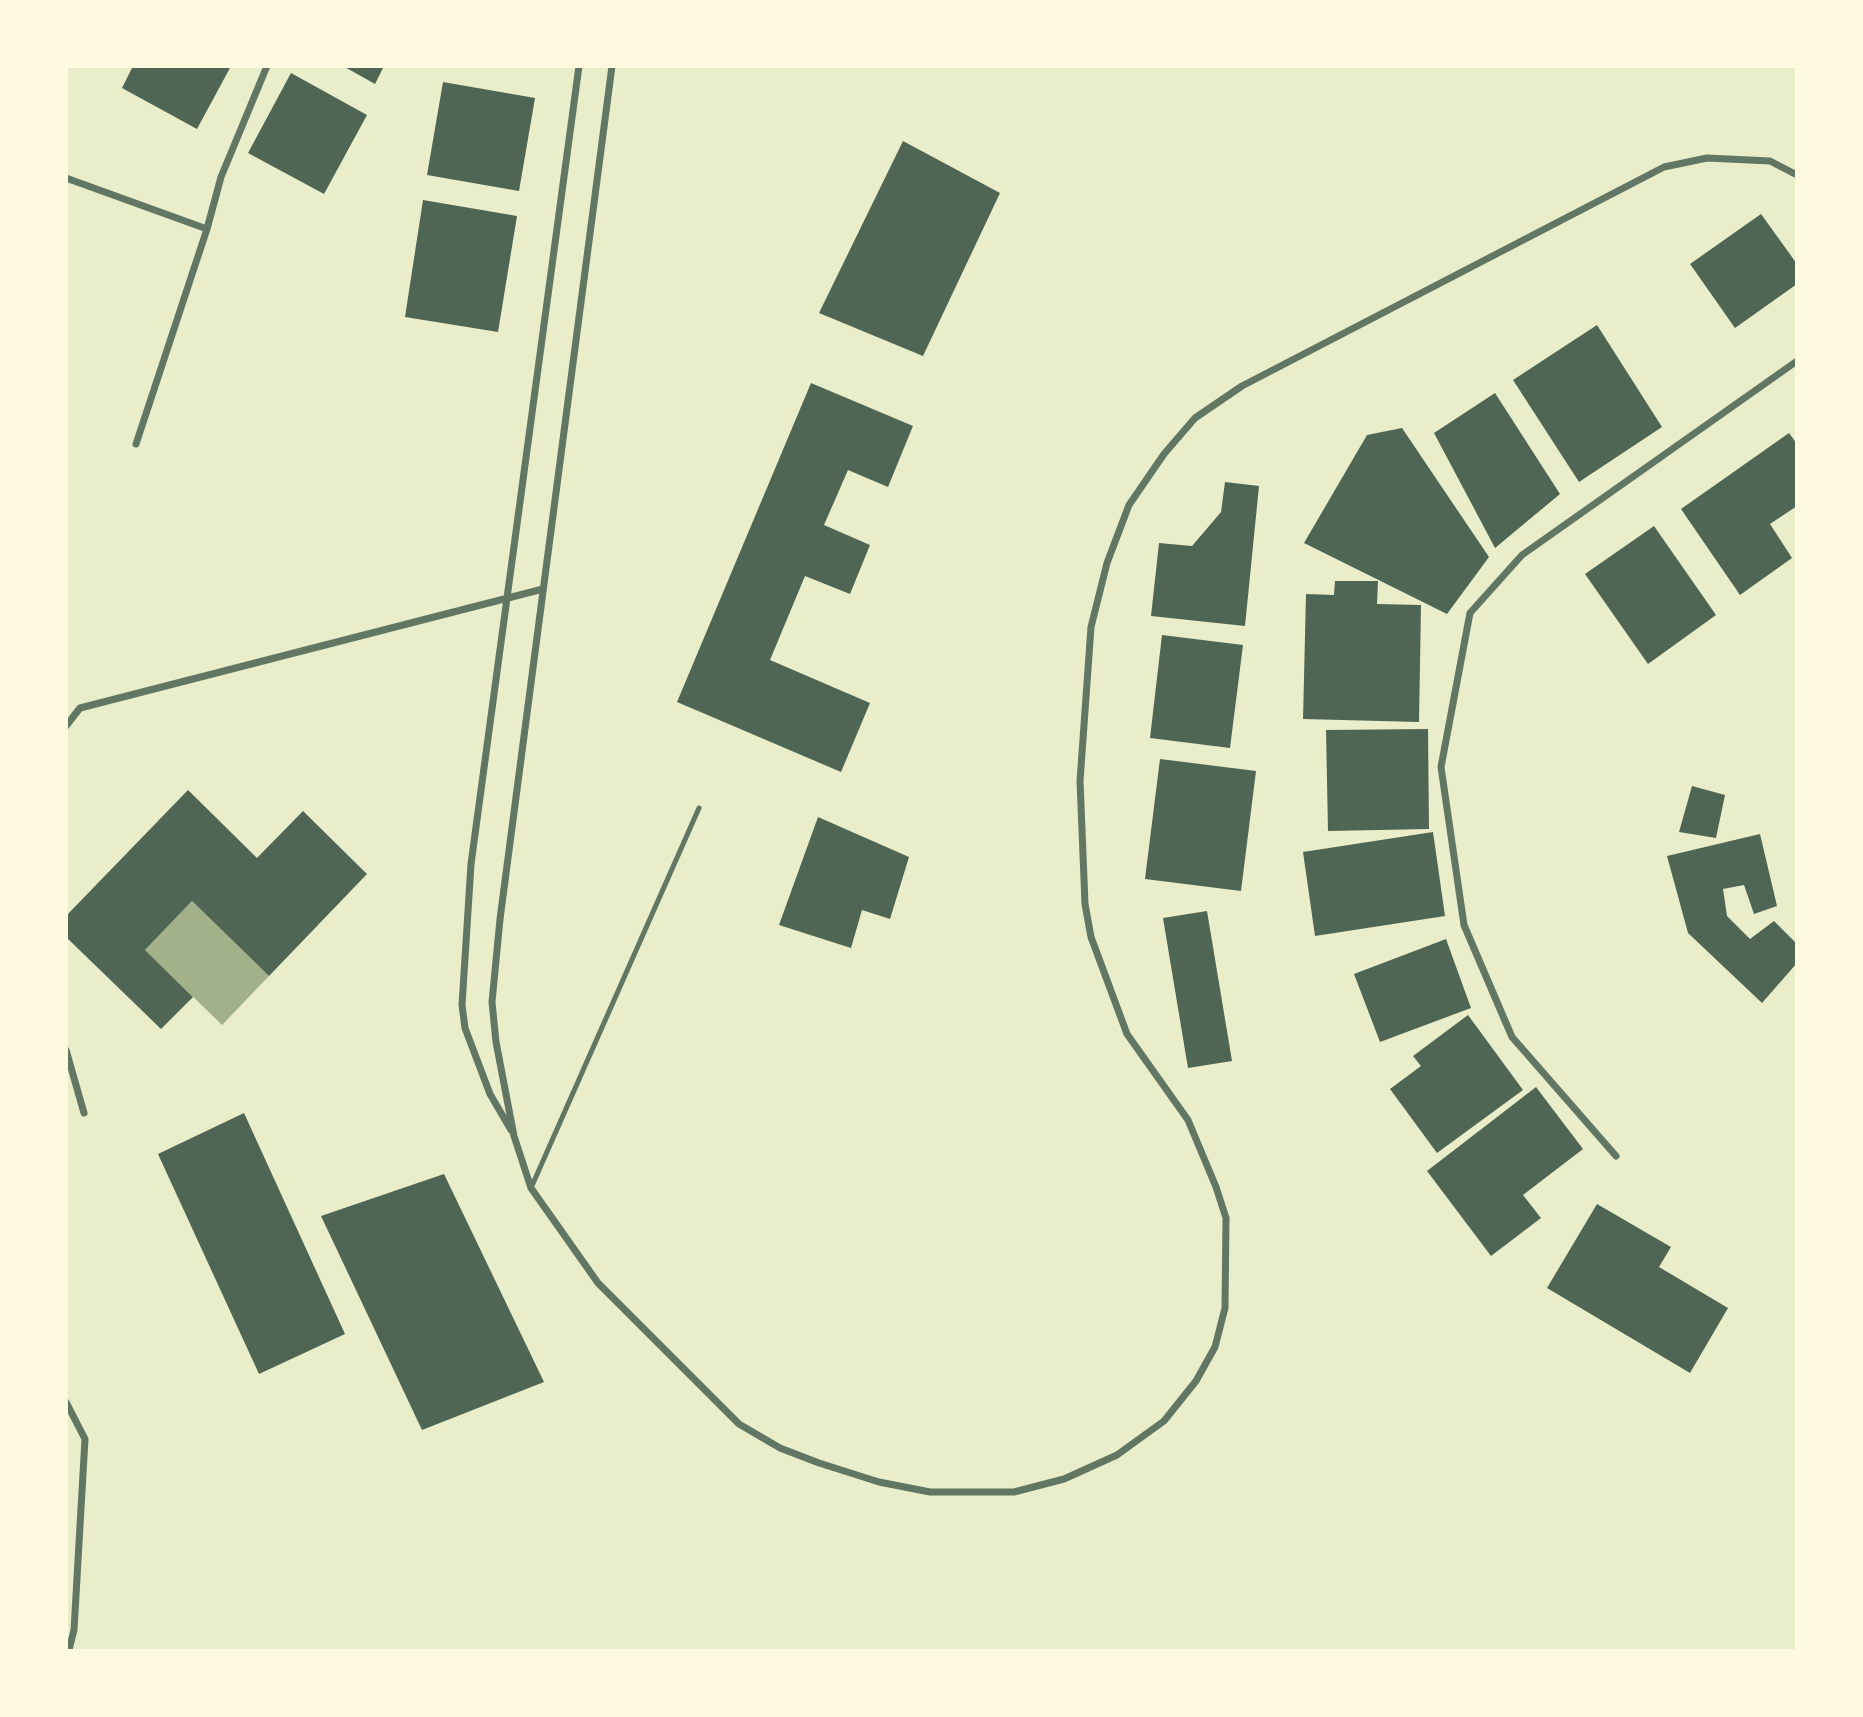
<!DOCTYPE html>
<style>
body{margin:0}
#map{position:relative;width:1863px;height:1717px;overflow:hidden;background:#e9edc9;font-family:"Times New Roman",serif}
canvas{display:block}
.frame{position:absolute;inset:0;border:68px solid #fefae0;pointer-events:none}
</style>
<div id="map">
<canvas width="1863" height="1717"></canvas>
<div class="frame"></div>
</div>
<script>
const c = document.querySelector('canvas').getContext('2d');
c.lineJoin = 'round';
function fill(path, color) { c.fillStyle = color; c.fill(path, 'evenodd'); }
const shape = rows => new Path2D(rows.map(r => 'M' + r).join(''));
function trace(path, color, width, dash) { c.strokeStyle = color; c.lineWidth = width; c.lineCap = dash ? 'butt' : 'round'; c.setLineDash(dash || []); c.stroke(path); }
fill(shape([
 [192,901,269,976,222,1025,145,950]
]), '#a3b18a');
fill(shape([
 [133,66,231,66,197,129,122,88],
 [343,66,384,66,375,84],
 [291,73,367,115,324,194,248,153],
 [443,82,535,98,519,191,427,175],
 [903,141,1000,193,923,356,819,313],
 [423,200,517,216,498,332,405,317],
 [1761,214,1797,264,1797,284,1735,328,1690,264],
 [1597,325,1662,427,1579,482,1513,380],
 [811,383,913,426,888,487,848,470,824,525,870,545,850,594,805,576,770,660,870,703,841,772,677,702],
 [1495,393,1560,494,1495,548,1434,433],
 [1402,428,1489,557,1447,614,1304,543,1367,435],
 [1789,433,1797,444,1797,506,1770,524,1792,558,1740,595,1681,509],
 [1225,482,1259,486,1245,626,1151,616,1159,543,1192,546,1221,512],
 [1654,526,1716,615,1648,664,1585,574],
 [1335,581,1378,581,1377,604,1421,605,1419,722,1303,719,1306,594,1334,595],
 [1162,635,1243,645,1230,748,1150,738],
 [1428,729,1429,829,1328,831,1326,730],
 [1160,759,1256,771,1241,891,1145,879],
 [1692,786,1725,795,1716,838,1679,832],
 [188,790,257,858,303,811,367,874,269,976,192,901,145,950,193,997,161,1029,66,937,66,916],
 [818,817,909,857,890,919,862,910,851,948,779,925],
 [1433,832,1445,916,1315,936,1303,852],
 [1760,834,1777,906,1754,914,1744,885,1723,889,1727,916,1750,939,1774,921,1797,944,1797,963,1762,1003,1688,933,1667,856],
 [1207,911,1232,1061,1188,1068,1163,918],
 [1446,939,1471,1008,1380,1042,1354,974],
 [1468,1015,1523,1090,1437,1153,1390,1089,1421,1066,1413,1056],
 [1536,1087,1583,1149,1523,1195,1541,1218,1491,1256,1427,1171],
 [244,1113,345,1334,259,1374,158,1154],
 [444,1174,544,1382,422,1430,321,1216],
 [1597,1204,1671,1247,1659,1267,1728,1308,1690,1373,1547,1288]
]), '#4f6655');
trace(shape([
 [531,1188,699,808]
]), '#617663', 5);
trace(shape([
 [612,66,500,919,492,1002,496,1042,514,1136,531,1188,598,1283,739,1424,780,1448,819,1463,879,1482,930,1492,1014,1492,1064,1479,1117,1455,1164,1421,1196,1381,1215,1347,1225,1308,1226,1218,1216,1187,1188,1120,1127,1034,1091,937,1085,904,1080,781,1091,627,1107,563,1129,505,1164,454,1195,418,1242,386,1664,167,1707,158,1770,161,1797,175],
 [66,178,207,229],
 [136,444,207,229,221,177,267,66],
 [66,726,80,708,543,589],
 [66,1050,84,1113],
 [511,1130,490,1094,465,1028,462,1005,471,864,579,66],
 [1616,1156,1512,1037,1464,925,1441,767,1470,613,1522,555,1797,361],
 [66,1402,85,1439,74,1630,69,1650]
]), '#617663', 7);
</script>
